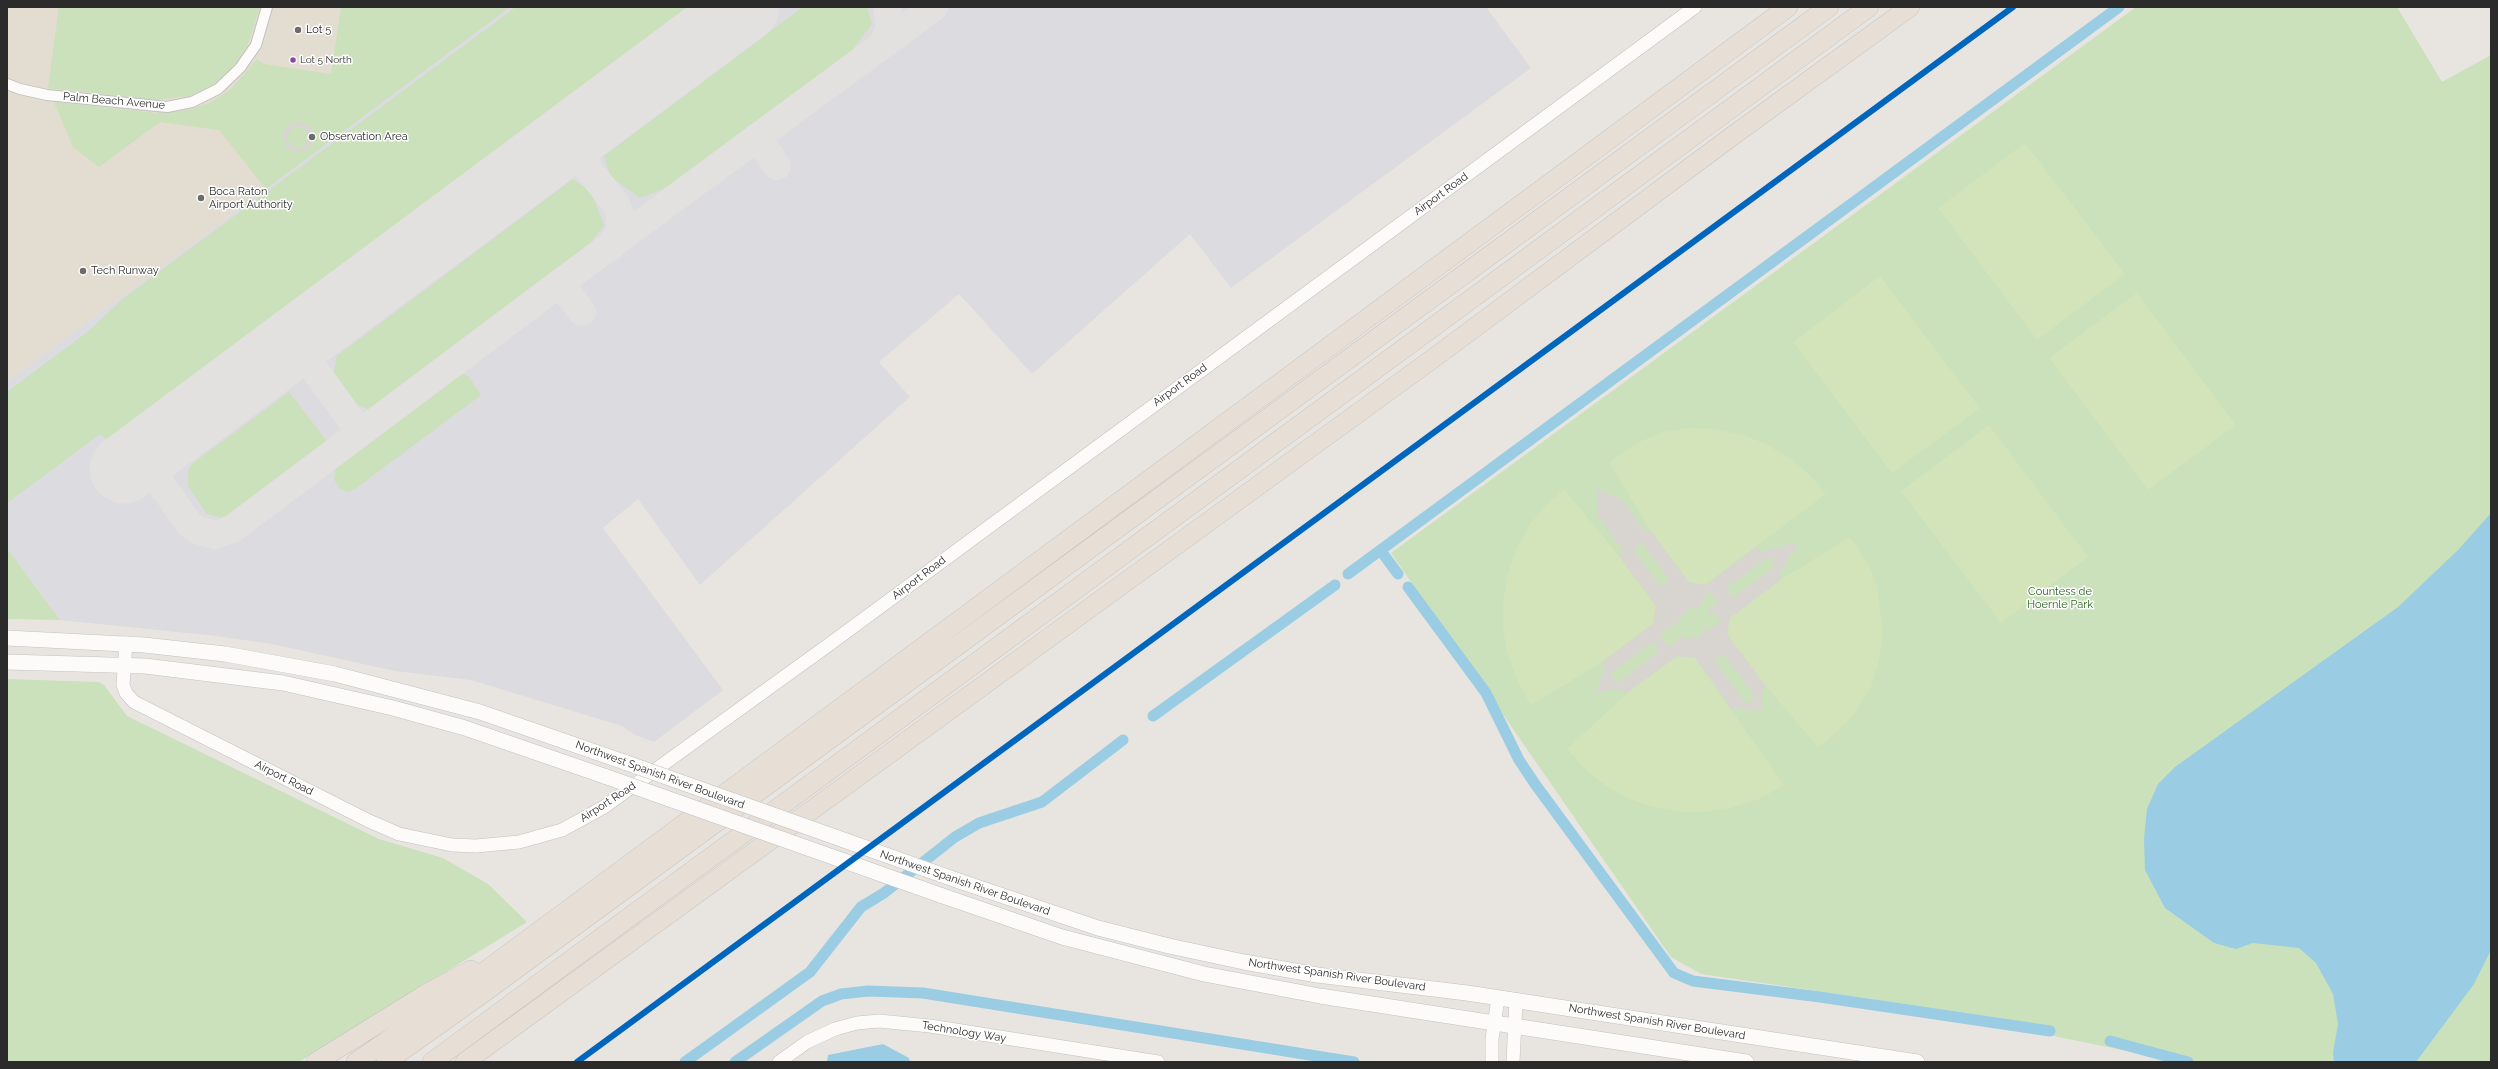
<!DOCTYPE html>
<style>
body{margin:0}
#map{position:relative;width:2498px;height:1069px;overflow:hidden;background:#e8e5e1;font-family:Raleway,sans-serif}
canvas{display:block}
.frame{position:absolute;inset:0;border:8px solid #2b2b2b;pointer-events:none}
</style>
<div id="map">
<canvas width="2498" height="1069"></canvas>
<div class="frame"></div>
</div>
<script>
const c = document.querySelector('canvas').getContext('2d');
c.lineJoin = 'round';
function fill(path, color) { c.fillStyle = color; c.fill(path, 'evenodd'); }
const shape = rows => new Path2D(rows.map(r => 'M' + r).join(''));
function trace(path, color, width, dash) { c.strokeStyle = color; c.lineWidth = width; c.lineCap = dash ? 'butt' : 'round'; c.setLineDash(dash || []); c.stroke(path); }
function write(font, color, halo, rows, align = 'center') {
  c.font = font + ' Raleway,sans-serif'; c.lineWidth = 3; c.setLineDash([]); c.textBaseline = 'middle'; c.strokeStyle = halo; c.fillStyle = color; for (const [text, x, y, turn = 0] of rows) {
    c.save(); c.translate(x, y); c.rotate((+turn || 0) * Math.PI / 180); c.textAlign = isNaN(turn) ? turn : align; if (halo) c.strokeText(text, 0, 0); c.fillText(text, 0, 0); c.restore();
  }
}
fill(shape([
 [7,7,511,7,7,382]
]), '#e2ddd0');
fill(shape([
 [510,7,1486,7,1531,68,1231,288,1190,234,1032,374,959,294,879,362,910,397,700,585,638,499,603,528,723,690,654,742,635,735,622,726,471,680,395,671,272,644,216,636,60,620,7,548,7,382]
]), '#dcdbdf');
fill(shape([
 [59,7,260,7,247,47,231,70,214,85,189,96,156,100,48,88],
 [341,7,510,7,266,189,219,130,160,122,99,167,73,147,54,102,156,113,187,110,210,103,231,89,257,59,264,64,331,74],
 [516,7,689,7,107,440,100,434,7,503,7,392,85,334,124,298],
 [803,7,867,7,872,24,850,53,787,104,673,185,640,198,611,177,604,156],
 [2136,7,2397,7,2442,82,2491,55,2491,1062,2181,1062,1872,999,1701,974,1671,957,1391,553],
 [573,179,591,192,604,225,583,253,379,408,370,410,352,402,333,377,337,356],
 [464,374,469,377,481,395,355,489,347,492,340,489,334,479,336,467,342,459,455,375],
 [289,392,329,444,233,516,222,518,207,514,188,486,188,471,192,464],
 [7,548,60,620,7,619],
 [7,679,99,682,104,685,127,716,379,839,443,858,488,884,527,922,299,1062,7,1062]
]), '#cae1bc');
fill(shape([
 [2025,143,2125,274,2037,340,1938,208],
 [1880,276,1980,408,1892,473,1793,342],
 [2137,293,2236,425,2148,490,2049,358],
 [1989,425,2088,557,2001,623,1901,491],
 [1689,428,1712,429,1743,435,1766,444,1791,459,1810,475,1826,494,1705,585,1688,582,1650,530,1609,462,1637,443,1663,432],
 [1564,489,1619,556,1656,606,1653,624,1602,662,1531,705,1517,680,1507,652,1503,626,1503,603,1508,573,1516,549,1530,524,1546,505],
 [1850,537,1869,565,1877,586,1883,633,1879,660,1871,687,1855,713,1837,732,1818,747,1766,686,1727,634,1730,618,1782,579],
 [1677,656,1695,658,1784,785,1759,799,1730,808,1704,812,1681,812,1651,806,1627,798,1602,783,1583,767,1567,749,1626,694]
]), '#d3e4ba');
fill(shape([
 [301,121,311,128,314,139,308,150,297,153,286,147,282,135,289,124],
 [299,126,304,128,309,138,303,148,297,149,288,142,287,137,293,127],
 [1596,489,1621,499,1645,532,1650,530,1689,582,1706,585,1756,547,1760,552,1798,542,1778,576,1782,579,1730,618,1727,634,1766,686,1762,690,1761,711,1738,708,1733,711,1695,658,1677,656,1626,694,1622,689,1596,692,1605,666,1602,662,1653,624,1656,606,1619,556,1623,550,1598,516],
 [1642,543,1668,578,1668,581,1662,585,1659,585,1633,550],
 [1767,558,1771,558,1774,567,1735,596,1731,596,1727,590,1728,587],
 [1710,592,1718,602,1708,609,1711,614,1714,612,1720,621,1707,631,1705,628,1701,630,1704,634,1697,639,1694,636,1687,641,1683,636,1669,647,1660,635,1681,619,1680,617,1692,607,1694,609,1703,603,1701,600],
 [1650,644,1654,644,1658,648,1657,653,1619,682,1616,681,1611,675,1612,672],
 [1722,655,1725,656,1754,695,1754,699,1748,703,1745,702,1716,663,1716,659]
]), '#d8d5d1');
fill(shape([
 [2491,513,2491,950,2474,984,2416,1062,2334,1062,2333,1053,2338,1024,2333,994,2316,963,2299,948,2253,943,2236,949,2214,943,2165,908,2145,870,2144,839,2147,809,2158,784,2175,767,2398,607,2458,550],
 [883,1044,909,1058,910,1062,827,1062,828,1055]
]), '#9acde4');
trace(shape([
 [1381,551,1398,574],
 [1348,574,2119,7],
 [1408,587,1486,693,1519,760,1535,784,1674,973,1693,981,1820,997,2050,1031],
 [1153,716,1335,585],
 [2110,1041,2188,1062],
 [685,1062,810,972,861,907,884,893,955,837,979,823,1042,802,1123,740],
 [735,1062,822,1001,841,994,868,991,923,993,1354,1062]
]), '#9acde4', 11);
trace(shape([
 [880,47,886,38,890,25,887,7],
 [757,137,777,166],
 [545,157,552,154,568,154,581,160,616,204,620,215,620,229,611,247],
 [588,167,581,145,589,124],
 [560,283,582,312],
 [294,342,360,432],
 [168,436,162,444,158,460,158,472,161,484,189,524,197,530,215,535,232,529,560,283,934,7]
]), '#e3e1e0', 28);
trace(shape([
 [124,469,745,7]
]), '#e3e1e0', 69);
const minor = shape([
 [7,84,20,89,47,95,167,107,192,102,218,89,240,68,256,45,267,7]
]);
const tertiary = shape([
 [126,643,123,685,126,693,134,702,369,821,399,834,452,845,476,846,519,842,562,830,604,807,827,646,1695,7],
 [779,1062,807,1042,835,1029,857,1023,879,1021,930,1026,1158,1062],
 [1492,1062,1492,1039,1498,998],
 [1513,1062,1516,1001]
]);
const secondary = shape([
 [7,638,144,645,225,654,335,674,480,712,627,763],
 [7,662,145,666,283,683,393,708,465,728,607,777],
 [959,881,1098,928,1169,946,1244,962,1317,975,1467,993,1917,1062],
 [940,895,1062,937,1204,974,1320,996,1746,1062]
]);
const motorway = shape([
 [316,1062,426,994,471,970],
 [356,1062,438,1006,1788,7],
 [386,1062,479,996,1829,7],
 [432,1062,1869,7],
 [465,1062,1431,360,1731,137,1910,7]
]);
trace(minor, '#c2c1c1', 12);
trace(tertiary, '#c2c1c1', 14);
trace(secondary, '#c2c1c1', 16);
trace(motorway, '#c5c3c2', 20);
trace(minor, '#fcfbfa', 10);
trace(tertiary, '#fcfbfa', 13);
trace(secondary, '#fcfbfa', 15);
trace(motorway, '#e7ded5', 19);
const secondaryBridge = shape([
 [627,763,959,881],
 [607,777,940,895]
]);
trace(secondaryBridge, '#c2c1c1', 16, []);
trace(secondaryBridge, '#fcfbfa', 15);
trace(shape([
 [577,1062,2013,7]
]), '#0065bd', 6);
for (const [x, y, r, color] of [
 [298,30,4,"#6d6c6b"],
 [293,60,3.5,"#8e44ad"],
 [312,137,4,"#6d6c6b"],
 [201,198,4,"#6d6c6b"],
 [83,271,4,"#6d6c6b"]
]) { const dot = new Path2D(); dot.arc(x, y, r, 0, 2 * Math.PI); c.fillStyle = color; c.fill(dot); trace(dot, '#fff', 1.5); }
write('10px', '#2b2b2b', '#fff', [
 ["Lot 5 North",300,60]
], 'left');
write('11px', '#2b2b2b', '#fff', [
 ["Lot 5",306,30],
 ["Observation Area",320,137],
 ["Boca Raton",209,192],
 ["Airport Authority",209,205],
 ["Tech Runway",91,271]
], 'left');
write('11px', '#2b2b2b', '#fff', [
 ["Palm Beach Avenue",114,101,5],
 ["Airport Road",1441,194,-36],
 ["Airport Road",1180,385,-36],
 ["Airport Road",919,578,-37],
 ["Northwest Spanish River Boulevard",660,775,20],
 ["Airport Road",284,778,27],
 ["Airport Road",608,802,-33],
 ["Northwest Spanish River Boulevard",965,883,19],
 ["Northwest Spanish River Boulevard",1337,975,8],
 ["Northwest Spanish River Boulevard",1657,1022,9],
 ["Technology Way",964,1032,9]
]);
write('11px', '#2a6320', '#fff', [
 ["Countess de",2060,592],
 ["Hoernle Park",2060,605]
]);
</script>
